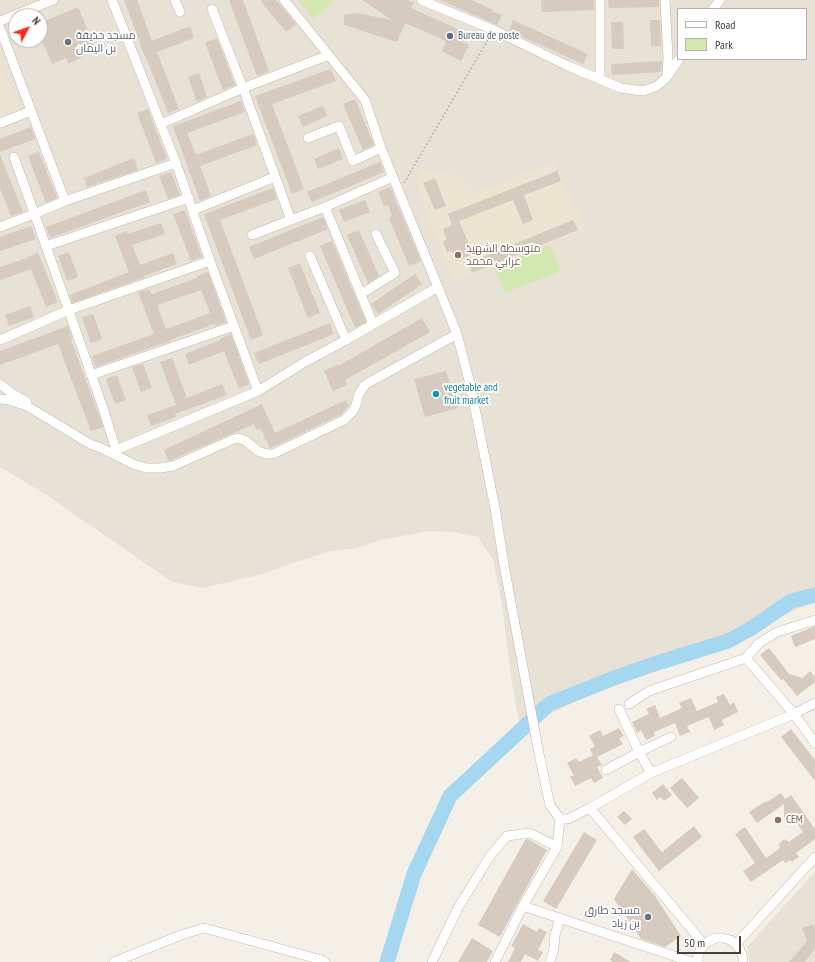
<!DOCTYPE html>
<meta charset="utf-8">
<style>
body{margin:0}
#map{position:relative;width:815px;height:962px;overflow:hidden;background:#f4f0e8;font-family:"PT Sans Narrow",sans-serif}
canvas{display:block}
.legend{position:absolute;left:677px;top:8px;width:130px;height:52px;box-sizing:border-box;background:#fff;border:1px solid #b6b3af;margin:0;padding:5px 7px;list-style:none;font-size:12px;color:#484037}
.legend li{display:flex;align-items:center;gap:8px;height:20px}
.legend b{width:20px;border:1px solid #b6b3af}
.north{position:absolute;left:8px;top:8px;width:40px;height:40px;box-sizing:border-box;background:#fff;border:1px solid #b6b3af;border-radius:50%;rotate:49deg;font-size:11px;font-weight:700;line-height:16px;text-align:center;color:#484037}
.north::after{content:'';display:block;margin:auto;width:14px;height:18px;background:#f92c1a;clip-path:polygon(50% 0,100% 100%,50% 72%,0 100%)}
.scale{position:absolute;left:677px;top:936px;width:64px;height:18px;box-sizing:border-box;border:2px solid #484037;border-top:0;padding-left:5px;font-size:12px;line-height:14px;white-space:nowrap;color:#484037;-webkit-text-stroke:3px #fff;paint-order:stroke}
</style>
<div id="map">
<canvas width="815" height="962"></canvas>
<ul class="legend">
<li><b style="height:5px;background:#fff"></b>Road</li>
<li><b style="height:11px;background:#d3e8b1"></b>Park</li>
</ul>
<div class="north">N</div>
<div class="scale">50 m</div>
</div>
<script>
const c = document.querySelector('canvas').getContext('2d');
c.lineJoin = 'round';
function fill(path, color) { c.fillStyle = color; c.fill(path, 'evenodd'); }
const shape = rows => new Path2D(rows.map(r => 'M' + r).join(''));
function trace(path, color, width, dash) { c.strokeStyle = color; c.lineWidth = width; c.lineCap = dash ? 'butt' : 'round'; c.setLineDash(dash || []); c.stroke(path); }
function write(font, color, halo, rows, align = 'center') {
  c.font = font + ' "PT Sans Narrow",Cairo,sans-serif'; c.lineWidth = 3.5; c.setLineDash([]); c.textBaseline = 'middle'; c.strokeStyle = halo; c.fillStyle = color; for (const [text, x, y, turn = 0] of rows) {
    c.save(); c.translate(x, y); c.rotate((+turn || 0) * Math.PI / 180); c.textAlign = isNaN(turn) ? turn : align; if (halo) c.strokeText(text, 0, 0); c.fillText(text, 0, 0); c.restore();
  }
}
fill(shape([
 [0,0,815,0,815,603,800,608,701,656,595,692,548,715,522,737,512,683,502,605,493,559,478,537,453,532,428,531,380,540,358,548,330,551,296,562,266,573,203,588,172,582,42,492,0,467],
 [678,9,806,9,806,59,678,59],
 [16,16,40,16,40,40,16,40],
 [815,872,815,962,750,962,747,947]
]), '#e8e1d6');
fill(shape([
 [0,70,4,81,11,84,19,110,0,117],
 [554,163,586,229,453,283,416,182,421,170,461,176,475,192]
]), '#ede4d2');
fill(shape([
 [298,0,335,0,313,19],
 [550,245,561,271,505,293,494,268]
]), '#d3e8b1');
trace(shape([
 [387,962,414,874,450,796,549,704,614,678,651,665,728,641,752,628,791,601,815,595]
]), '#a5d7f0', 15);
fill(shape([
 [124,0,137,0,152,41,190,26,194,38,157,52,179,109,168,113,146,57,145,57,140,45,141,45],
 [229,0,243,0,269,71,257,76],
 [260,0,276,0,296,24,286,32],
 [362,0,407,0,414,3,411,8,460,30,456,39,469,45,461,61,442,51,446,42,442,39,405,23,397,42,344,25,344,15,356,13,392,20],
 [440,0,471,0,494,10,491,11,502,15,497,25],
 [541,0,594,0,594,10,542,12],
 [608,0,659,0,659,7,609,8],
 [78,7,95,48,81,54,83,57,68,64,66,58,52,64,40,36,40,23],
 [513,20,588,54,583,64,509,31],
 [650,20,660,20,661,46,651,46],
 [611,22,623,22,624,49,612,49],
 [217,38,235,85,223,90,205,43],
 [662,61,661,72,612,75,611,64],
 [331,69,336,81,272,104,304,189,292,194,255,96],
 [199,73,207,97,197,102,188,77],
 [355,99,374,145,363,150,343,104],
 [241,101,245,112,187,133,196,155,253,134,257,145,200,166,211,196,200,201,173,126],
 [323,106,327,116,303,127,298,116],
 [148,109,167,159,156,163,137,113],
 [31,127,35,139,0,152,0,139],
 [339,148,343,159,318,169,314,159],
 [39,152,57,198,46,203,28,156],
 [0,155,23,212,11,216,0,188],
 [134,158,138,170,87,187,84,178],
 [380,162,384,172,312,202,307,192],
 [557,171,561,181,524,195,533,220,523,224,513,200,459,221,469,244,465,246,470,255,456,261,452,251,447,252,443,241,447,240,443,229,452,225,448,214],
 [171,172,180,195,168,199,159,176],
 [435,178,446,206,435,210,423,183],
 [390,187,421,261,409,266,389,218,392,216,388,205,384,206,378,192],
 [273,188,277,199,220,220,263,335,251,340,204,214],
 [146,190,150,202,50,238,46,227],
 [365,200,370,212,344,222,339,210],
 [185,210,202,257,191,261,173,214],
 [323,217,328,229,254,259,249,247],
 [573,220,578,230,472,273,468,263],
 [161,223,165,234,132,245,140,265,173,253,177,264,144,276,145,277,72,303,70,295,129,272,115,236,127,231,128,234],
 [31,226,36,239,0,251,0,237],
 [359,230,379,276,368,283,347,235],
 [332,241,366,322,355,328,320,246],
 [69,252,78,277,67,281,58,256],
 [38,253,58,302,46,307,31,269,0,280,0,267,27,258,27,257],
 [300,263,320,313,308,318,288,268],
 [208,272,226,322,215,326,214,324,170,340,171,341,161,344,96,367,92,356,154,334,138,292,149,289,152,294,197,278,197,276],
 [201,290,210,313,166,329,157,305],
 [415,274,422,284,378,314,371,304],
 [30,306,34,317,9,326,5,315],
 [93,314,102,339,91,343,82,317],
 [422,318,430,332,345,380,347,385,333,391,324,371,337,365,338,366],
 [330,323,334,334,259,364,254,353],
 [68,326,72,339,71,340,98,413,103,427,91,431,58,344,0,365,0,351],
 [231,334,249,384,239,389,224,351,189,365,185,354,220,340,220,339],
 [172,358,187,398,222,384,227,395,175,414,176,417,151,426,147,415,176,405,160,362],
 [143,364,152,388,141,392,132,367],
 [446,371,458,408,425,417,414,379],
 [117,375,126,400,115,404,106,379],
 [346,400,349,406,340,415,273,447,270,448,260,428,257,430,254,424,171,460,169,461,164,450,262,404,275,433],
 [815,626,815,639,795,647,791,636],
 [769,648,789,674,803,678,810,671,815,677,815,682,797,696,783,679,781,680,760,655],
 [724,694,730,705,734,702,738,712,722,720,724,725,714,730,709,717,687,726,690,732,680,736,675,723,654,732,655,736,646,740,641,730,637,733,632,722,649,714,646,709,655,705,660,718,682,708,679,703,691,698,697,711,718,702,716,697],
 [619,728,624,736,619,738,623,744,597,757,602,765,597,767,603,778,594,783,591,778,575,786,570,776,574,776,567,763,576,758,579,762,593,755,590,749,595,746,589,736,600,730,603,736],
 [791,729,815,760,815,781,781,737],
 [682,778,699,798,687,808,670,788],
 [663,784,672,795,664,801,660,797,657,800,652,793],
 [781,793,785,799,791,795,815,829,815,839,796,853,799,857,792,862,790,860,785,863,783,860,751,882,743,871,755,863,735,834,745,827,766,858,780,848,779,844,784,839,789,842,803,832,790,813,784,818,784,804,757,823,749,812,766,801,767,802],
 [624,811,632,819,625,825,617,817],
 [694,826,702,837,659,871,633,837,644,829,662,852],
 [584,832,597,840,556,909,543,901],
 [528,839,547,850,518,903,500,937,478,925,525,840],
 [632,869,655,896,681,936,665,947,641,939,614,899],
 [523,924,537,932,539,928,547,932,538,950,543,952,538,961,525,954,521,962,508,962,515,948,511,946],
 [813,924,815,928,815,948,805,962,789,962,807,941,802,928],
 [472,938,493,951,487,962,458,962],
 [614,952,631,962,613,962,610,960]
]), '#d6cbbe');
const minor = shape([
 [112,0,176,163,210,261,258,391],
 [175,0,180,12],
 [284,0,365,100,381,148,449,314,457,334,470,384,495,508,504,565,539,754,550,805,560,819,557,847,523,906,495,962],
 [421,0,494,30,568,66,621,88,643,91,657,86,667,77,679,59],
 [600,0,600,80],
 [665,0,668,58,667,76],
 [212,9,243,88,291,220],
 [713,9,720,0],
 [0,21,53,0],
 [0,28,65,201],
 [0,123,31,111],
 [161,124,243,88,329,55],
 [308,138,339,126,353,161,381,148],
 [14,157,46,246,104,411,116,450,258,391,305,362,346,340,438,287],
 [325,207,373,324],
 [193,210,275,177],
 [0,227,34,214,65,201,176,163],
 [252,235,325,207,393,177],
 [46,246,189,198],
 [310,256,346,340],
 [361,294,395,273,376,234],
 [0,340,69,310,210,261],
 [91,375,234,326],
 [0,384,11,393,27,402],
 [0,399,9,400,27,406,90,444,101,448,133,464,146,468,160,468,173,466,234,439,238,438,246,441,258,451,266,454,271,454,275,453,344,420,353,411,356,405,359,394,364,386,368,383,457,334],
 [746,658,794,714,815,743],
 [629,704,649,691,746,658,759,643,777,632,815,620],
 [619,709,639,752,651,773],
 [606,770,639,752,671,737],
 [590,808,693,931,704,945],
 [560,819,568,819,590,808,651,773,794,714,815,703],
 [523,906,692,962],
 [736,944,815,857],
 [114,962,181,935,204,928,322,960,325,962],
 [432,962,458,908,490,856,507,836,530,833,557,847],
 [550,962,554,948,555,935,560,918],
 [698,962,698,957,700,950,704,945,709,941,716,938,723,938,730,940,736,944,740,950,743,957,743,962]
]);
trace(minor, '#c0b7ab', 10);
trace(shape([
 [404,183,489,38]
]), '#c1b19c', 1.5, [2, 2]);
trace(minor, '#fff', 9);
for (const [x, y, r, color] of [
 [450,36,4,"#5c6f8a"],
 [68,42,4,"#6b7280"],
 [458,255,4,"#8d6e63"],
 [436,394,4,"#0f9aa8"],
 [778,820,4,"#8d6e63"],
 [648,917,4,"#6b7280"]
]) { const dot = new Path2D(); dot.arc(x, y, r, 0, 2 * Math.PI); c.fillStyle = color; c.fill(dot); trace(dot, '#fff', 1.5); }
write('11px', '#5b616d', '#fff', [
 ["مسجد حذيفة",76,36],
 ["بن اليمان",76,49],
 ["مسجد طارق",640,911,"right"],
 ["بن زياد",640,924,"right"]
], 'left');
write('11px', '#4e5e75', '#fff', [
 ["Bureau de poste",458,36]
], 'left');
write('11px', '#785e54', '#fff', [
 ["متوسطة الشهيذ",466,249],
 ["عرابي محمد",466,262],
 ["CEM",786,820]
], 'left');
write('11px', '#0d838f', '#fff', [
 ["vegetable and",444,388],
 ["fruit market",444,401]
], 'left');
</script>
